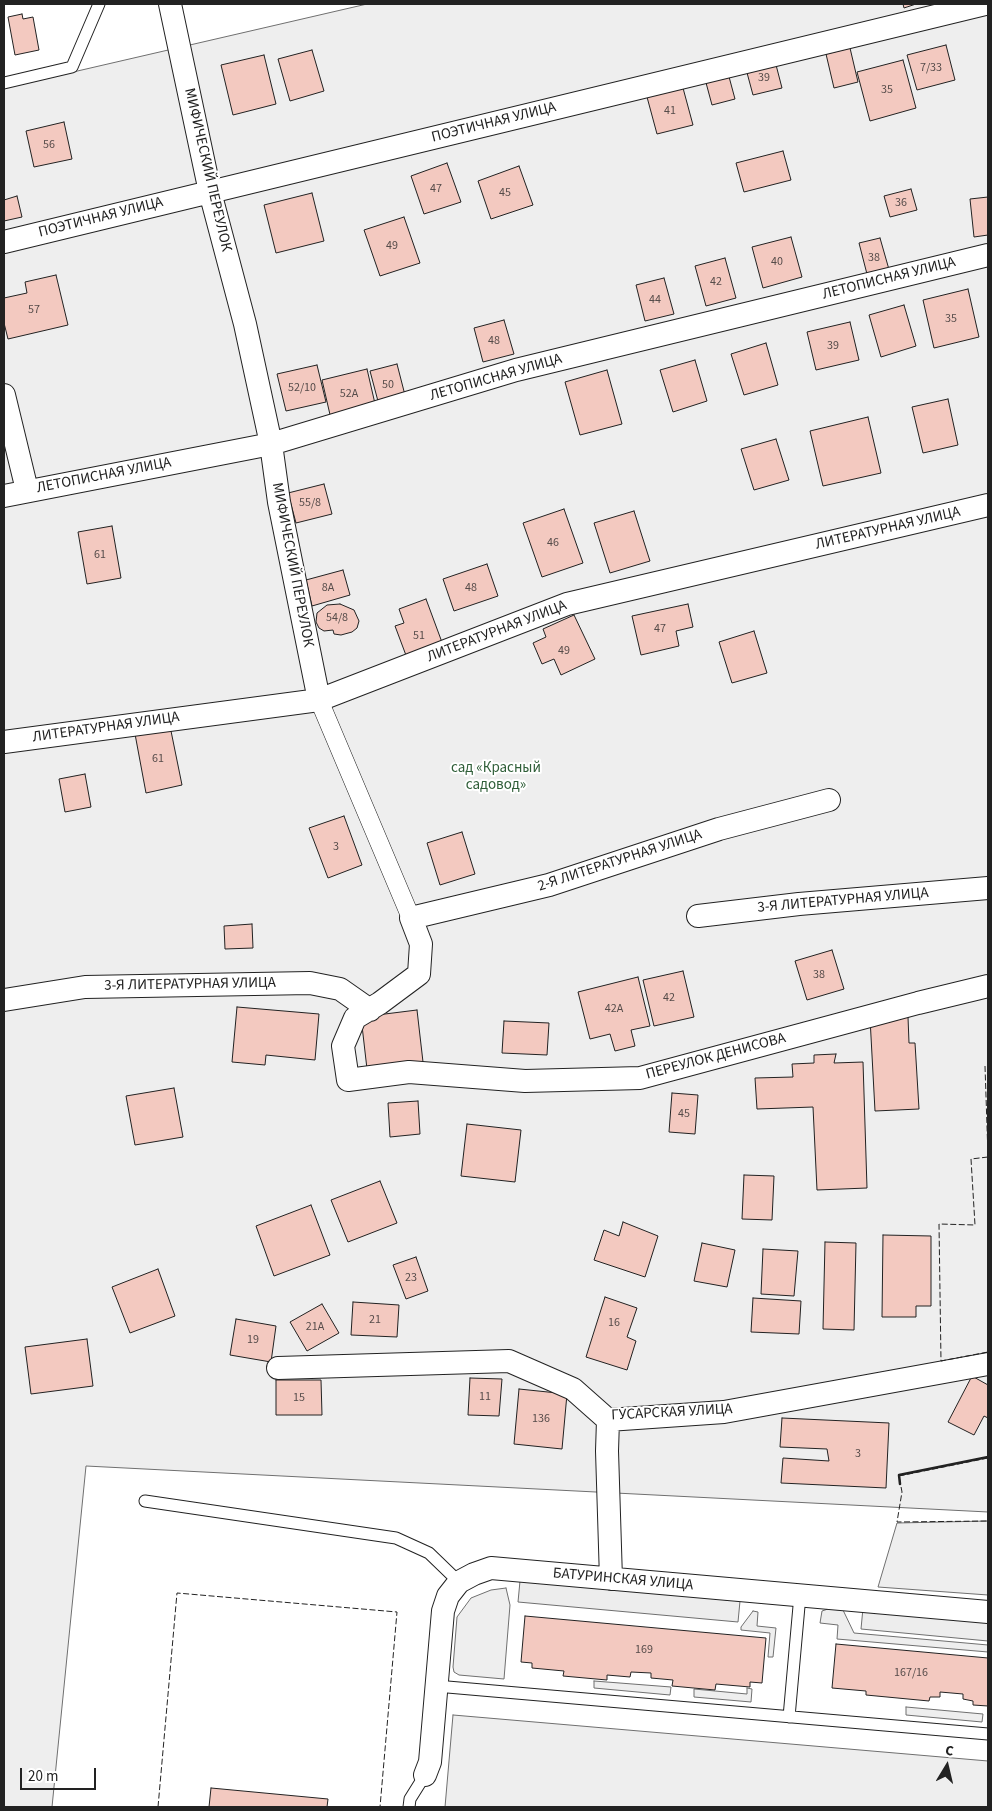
<!DOCTYPE html>
<meta charset="utf-8">
<style>
body{margin:0}
#map{position:relative;width:992px;height:1811px;overflow:hidden;background:#fff;font-family:"Source Sans 3",sans-serif}
canvas{display:block}
.frame{position:absolute;inset:0;border:5px solid #222;pointer-events:none}
.north{position:absolute;left:922px;top:1741px;width:50px;height:50px;-webkit-text-stroke:4px #fff;paint-order:stroke;rotate:9deg;font-size:14px;font-weight:700;line-height:20px;text-align:center;color:#222}
.north::after{content:'';display:block;margin:auto;width:18px;height:22px;background:#222;clip-path:polygon(50% 0,100% 100%,50% 72%,0 100%)}
.scale{position:absolute;left:20px;top:1768px;width:76px;height:22px;box-sizing:border-box;border:2px solid #222;border-top:0;padding-left:6px;font-size:15px;line-height:18px;white-space:nowrap;color:#222;-webkit-text-stroke:4px #fff;paint-order:stroke}
</style>
<div id="map">
<canvas width="992" height="1811"></canvas>
<div class="frame"></div>
<div class="north">С</div>
<div class="scale">20 m</div>
</div>
<script>
const c = document.querySelector('canvas').getContext('2d');
c.lineJoin = 'round';
function fill(path, color) { c.fillStyle = color; c.fill(path, 'evenodd'); }
const shape = rows => new Path2D(rows.map(r => 'M' + r).join(''));
function trace(path, color, width, dash) { c.strokeStyle = color; c.lineWidth = width; c.lineCap = dash ? 'butt' : 'round'; c.setLineDash(dash || []); c.stroke(path); }
function write(font, color, halo, rows, align = 'center') {
  c.font = font + ' "Source Sans 3",sans-serif'; c.lineWidth = 4; c.setLineDash([]); c.textBaseline = 'middle'; c.strokeStyle = halo; c.fillStyle = color; for (const [text, x, y, turn = 0] of rows) {
    c.save(); c.translate(x, y); c.rotate((+turn || 0) * Math.PI / 180); c.textAlign = isNaN(turn) ? turn : align; if (halo) c.strokeText(text, 0, 0); c.fillText(text, 0, 0); c.restore();
  }
}
const green = shape([
 [367,4,988,4,988,1512,86,1466,52,1807,4,1807,4,88,367,4],
 [988,1521,988,1595,878,1587,897,1523,988,1521],
 [506,1588,510,1605,504,1679,459,1675,454,1672,453,1667,457,1617,471,1598,491,1590,506,1588],
 [828,1609,843,1610,854,1633,988,1645,988,1652,837,1639,838,1625,820,1623,822,1611,828,1609],
 [753,1611,758,1612,757,1626,776,1628,773,1657,768,1657,770,1633,741,1630,741,1627,753,1611],
 [594,1681,671,1687,670,1695,594,1688,594,1681],
 [747,1688,752,1689,751,1702,694,1697,694,1689,747,1694,747,1688],
 [906,1707,983,1714,982,1722,906,1715,906,1707],
 [453,1715,988,1761,988,1807,445,1807,453,1715]
]);
fill(green, '#eee');
trace(green, '#6f6f6f', 1);
const parking = shape([
 [520,1581,740,1601,738,1622,518,1602,520,1581],
 [863,1608,988,1619,988,1641,861,1629,863,1608]
]);
fill(parking, '#ededed');
trace(parking, '#6f6f6f', 1);
const building = shape([
 [903,4,916,4,904,8,903,4],
 [22,14,23,19,33,17,39,50,15,55,8,17,22,14],
 [946,45,955,80,917,90,907,55,946,45],
 [850,48,858,82,834,88,826,54,850,48],
 [312,50,324,91,290,101,278,59,312,50],
 [264,55,276,104,233,115,221,65,264,55],
 [903,60,916,108,870,121,857,72,903,60],
 [775,61,782,88,753,95,746,69,775,61],
 [728,73,735,99,712,105,705,79,728,73],
 [683,88,693,125,657,134,647,97,683,88],
 [64,122,72,159,34,167,26,131,64,122],
 [783,151,791,180,744,192,736,163,783,151],
 [447,163,461,202,424,214,411,176,447,163],
 [519,166,533,205,491,219,478,181,519,166],
 [911,189,917,210,890,217,884,196,911,189],
 [312,193,324,241,276,253,264,205,312,193],
 [17,196,22,217,4,221,4,200,17,196],
 [988,197,988,235,974,237,970,199,988,197],
 [404,217,420,263,380,276,364,230,404,217],
 [791,237,802,277,763,288,752,247,791,237],
 [880,238,890,273,868,278,859,243,880,238],
 [725,258,736,298,706,306,695,266,725,258],
 [56,275,68,325,8,339,4,323,4,298,27,293,25,282,56,275],
 [664,278,674,314,645,321,636,285,664,278],
 [968,289,979,337,934,348,923,300,968,289],
 [904,305,916,346,881,357,869,315,904,305],
 [504,320,514,354,483,362,474,328,504,320],
 [850,322,859,360,816,370,807,332,850,322],
 [766,343,778,385,744,395,731,354,766,343],
 [695,360,707,401,673,412,660,370,695,360],
 [397,364,406,399,379,405,370,371,397,364],
 [317,365,326,402,286,411,277,374,317,365],
 [367,369,376,408,331,419,322,380,367,369],
 [607,370,622,424,580,435,565,382,607,370],
 [948,399,958,445,923,453,912,407,948,399],
 [868,417,881,473,823,486,810,431,868,417],
 [776,439,789,480,754,490,741,449,776,439],
 [324,484,332,514,296,523,288,493,324,484],
 [564,509,583,563,542,577,523,523,564,509],
 [634,511,650,561,610,573,594,523,634,511],
 [112,526,121,578,87,584,78,532,112,526],
 [487,564,498,596,454,611,443,579,487,564],
 [343,570,350,595,312,606,306,580,343,570],
 [426,599,443,645,407,658,395,626,404,623,399,609,426,599],
 [340,604,354,610,359,621,357,628,352,632,341,635,334,634,333,630,324,631,319,628,316,622,317,613,327,605,340,604],
 [688,604,693,627,676,631,679,646,641,655,632,616,688,604],
 [574,615,595,659,561,675,554,659,542,664,533,643,546,637,543,629,574,615],
 [754,631,767,673,732,683,719,642,754,631],
 [170,726,182,785,146,793,135,734,170,726],
 [85,774,91,807,65,812,59,779,85,774],
 [344,816,362,865,328,878,309,828,344,816],
 [462,832,475,874,440,885,427,843,462,832],
 [252,924,253,948,225,949,224,926,252,924],
 [832,950,844,989,807,1000,795,961,832,950],
 [683,971,694,1017,654,1026,643,980,683,971],
 [638,977,650,1026,631,1030,635,1046,615,1051,610,1034,590,1039,578,992,638,977],
 [237,1007,319,1014,315,1060,266,1055,265,1065,232,1062,237,1007],
 [417,1010,423,1062,367,1069,361,1017,417,1010],
 [908,1017,909,1043,915,1043,919,1109,875,1111,870,1018,908,1017],
 [504,1021,549,1023,547,1055,502,1053,504,1021],
 [836,1054,834,1063,863,1062,867,1188,817,1190,813,1107,757,1109,755,1078,793,1077,792,1064,814,1063,814,1055,836,1054],
 [174,1088,183,1137,135,1145,126,1096,174,1088],
 [672,1093,698,1095,695,1134,669,1132,672,1093],
 [418,1101,420,1134,390,1137,388,1103,418,1101],
 [467,1124,521,1130,515,1182,461,1176,467,1124],
 [744,1175,774,1176,772,1220,742,1219,744,1175],
 [380,1181,397,1223,348,1242,331,1200,380,1181],
 [311,1205,330,1255,274,1276,256,1226,311,1205],
 [623,1222,658,1236,645,1277,594,1260,604,1230,619,1236,623,1222],
 [883,1235,931,1236,931,1306,916,1306,916,1317,882,1317,883,1235],
 [825,1242,856,1243,854,1330,823,1329,825,1242],
 [702,1243,735,1250,727,1287,694,1281,702,1243],
 [763,1249,798,1251,794,1296,761,1294,763,1249],
 [416,1257,428,1291,406,1299,393,1265,416,1257],
 [158,1269,175,1316,130,1333,112,1287,158,1269],
 [605,1297,637,1308,627,1337,636,1341,627,1370,586,1357,605,1297],
 [753,1298,801,1301,799,1334,751,1332,753,1298],
 [353,1302,399,1305,397,1337,351,1335,353,1302],
 [322,1304,339,1333,307,1351,290,1322,322,1304],
 [236,1319,276,1326,271,1362,230,1355,236,1319],
 [87,1339,93,1386,31,1394,25,1347,87,1339],
 [972,1376,988,1385,988,1418,984,1416,974,1435,948,1422,972,1376],
 [470,1378,502,1379,499,1416,468,1415,470,1378],
 [276,1380,321,1380,322,1415,276,1415,276,1380],
 [519,1389,567,1394,562,1449,514,1444,519,1389],
 [782,1418,889,1423,886,1488,781,1483,783,1458,829,1461,827,1449,780,1447,782,1418],
 [525,1616,766,1638,762,1683,750,1682,750,1687,716,1684,715,1690,672,1686,673,1680,651,1678,651,1673,631,1672,630,1677,607,1675,607,1680,563,1676,564,1671,532,1668,532,1663,521,1662,525,1616],
 [836,1644,988,1658,988,1706,973,1705,973,1701,963,1699,963,1694,940,1692,940,1697,930,1697,929,1701,866,1695,866,1691,832,1688,836,1644],
 [211,1788,328,1799,327,1807,209,1807,211,1788]
]);
fill(building, '#f3c9c0');
trace(building, '#222', 1);
const service = shape([
 [4,83,72,67,99,4],
 [145,1501,396,1538,429,1553,459,1582],
 [436,1686,988,1734],
 [789,1717,800,1595],
 [409,1807,410,1799,425,1775]
]);
const pedestrian = shape([
 [319,700,411,918]
]);
const minor = shape([
 [170,4,210,192,245,324,271,444,279,502,319,700],
 [4,242,985,4],
 [4,395,27,490],
 [4,496,271,444,516,370,988,255],
 [4,742,319,700,567,604,988,505],
 [829,800,719,829,549,885,411,918,421,944,419,974,380,1003,355,1018,343,1046,348,1080,409,1072,525,1081,640,1078,918,1003,988,986],
 [698,916,799,904,988,888],
 [4,1000,85,987,310,983,340,989,370,1010],
 [278,1368,509,1361,573,1389,608,1420,724,1412,988,1364],
 [608,1420,607,1451,611,1579],
 [425,1775,430,1762,443,1611,448,1596,459,1582,474,1574,491,1568,988,1612]
]);
trace(service, '#222', 13);
trace(pedestrian, '#222', 19);
trace(minor, '#222', 24);
trace(service, '#fff', 11);
trace(pedestrian, '#fff', 18);
trace(minor, '#fff', 22);
trace(shape([
 [985,1066,988,1156],
 [988,1157,971,1159,975,1225,939,1224,941,1361,988,1352],
 [988,1458,899,1476,902,1492,897,1522,988,1521],
 [158,1807,177,1593,397,1612,380,1807]
]), '#222', 1, [6, 2.5]);
trace(shape([
 [900,1484,899,1475,988,1457]
]), '#222', 2.5);
write('12px', '#564c4a', null, [
 ["7/33",931,68],
 ["39",764,78],
 ["35",887,90],
 ["41",670,111],
 ["56",49,145],
 ["47",436,189],
 ["45",505,193],
 ["36",901,203],
 ["49",392,246],
 ["38",874,258],
 ["40",777,262],
 ["42",716,282],
 ["44",655,300],
 ["57",34,310],
 ["35",951,319],
 ["48",494,341],
 ["39",833,346],
 ["50",388,385],
 ["52/10",302,388],
 ["52А",349,394],
 ["55/8",310,503],
 ["46",553,543],
 ["61",100,555],
 ["8А",328,588],
 ["48",471,588],
 ["54/8",337,618],
 ["47",660,629],
 ["51",419,636],
 ["49",564,651],
 ["61",158,759],
 ["3",336,847],
 ["38",819,975],
 ["42",669,998],
 ["42А",614,1009],
 ["45",684,1114],
 ["23",411,1278],
 ["21",375,1320],
 ["16",614,1323],
 ["21А",315,1327],
 ["19",253,1340],
 ["11",485,1397],
 ["15",299,1398],
 ["136",541,1419],
 ["3",858,1454],
 ["169",644,1650],
 ["167/16",911,1673]
]);
write('15px', '#222', '#fff', [
 ["ПОЭТИЧНАЯ УЛИЦА",494,123,-14],
 ["МИФИЧЕСКИЙ ПЕРЕУЛОК",207,170,77],
 ["ПОЭТИЧНАЯ УЛИЦА",101,218,-14],
 ["ЛЕТОПИСНАЯ УЛИЦА",889,279,-14],
 ["ЛЕТОПИСНАЯ УЛИЦА",496,378,-16],
 ["ЛЕТОПИСНАЯ УЛИЦА",104,476,-11],
 ["ЛИТЕРАТУРНАЯ УЛИЦА",888,529,-13],
 ["МИФИЧЕСКИЙ ПЕРЕУЛОК",292,565,79],
 ["ЛИТЕРАТУРНАЯ УЛИЦА",497,632,-21],
 ["ЛИТЕРАТУРНАЯ УЛИЦА",106,728,-8],
 ["2-Я ЛИТЕРАТУРНАЯ УЛИЦА",620,861,-18],
 ["3-Я ЛИТЕРАТУРНАЯ УЛИЦА",843,901,-5],
 ["3-Я ЛИТЕРАТУРНАЯ УЛИЦА",190,985,-1],
 ["ПЕРЕУЛОК ДЕНИСОВА",716,1057,-15],
 ["ГУСАРСКАЯ УЛИЦА",672,1413,-3],
 ["БАТУРИНСКАЯ УЛИЦА",623,1580,5]
]);
write('15px', '#2f5e38', '#fff', [
 ["сад «Красный",496,769],
 ["садовод»",496,786]
]);
</script>
